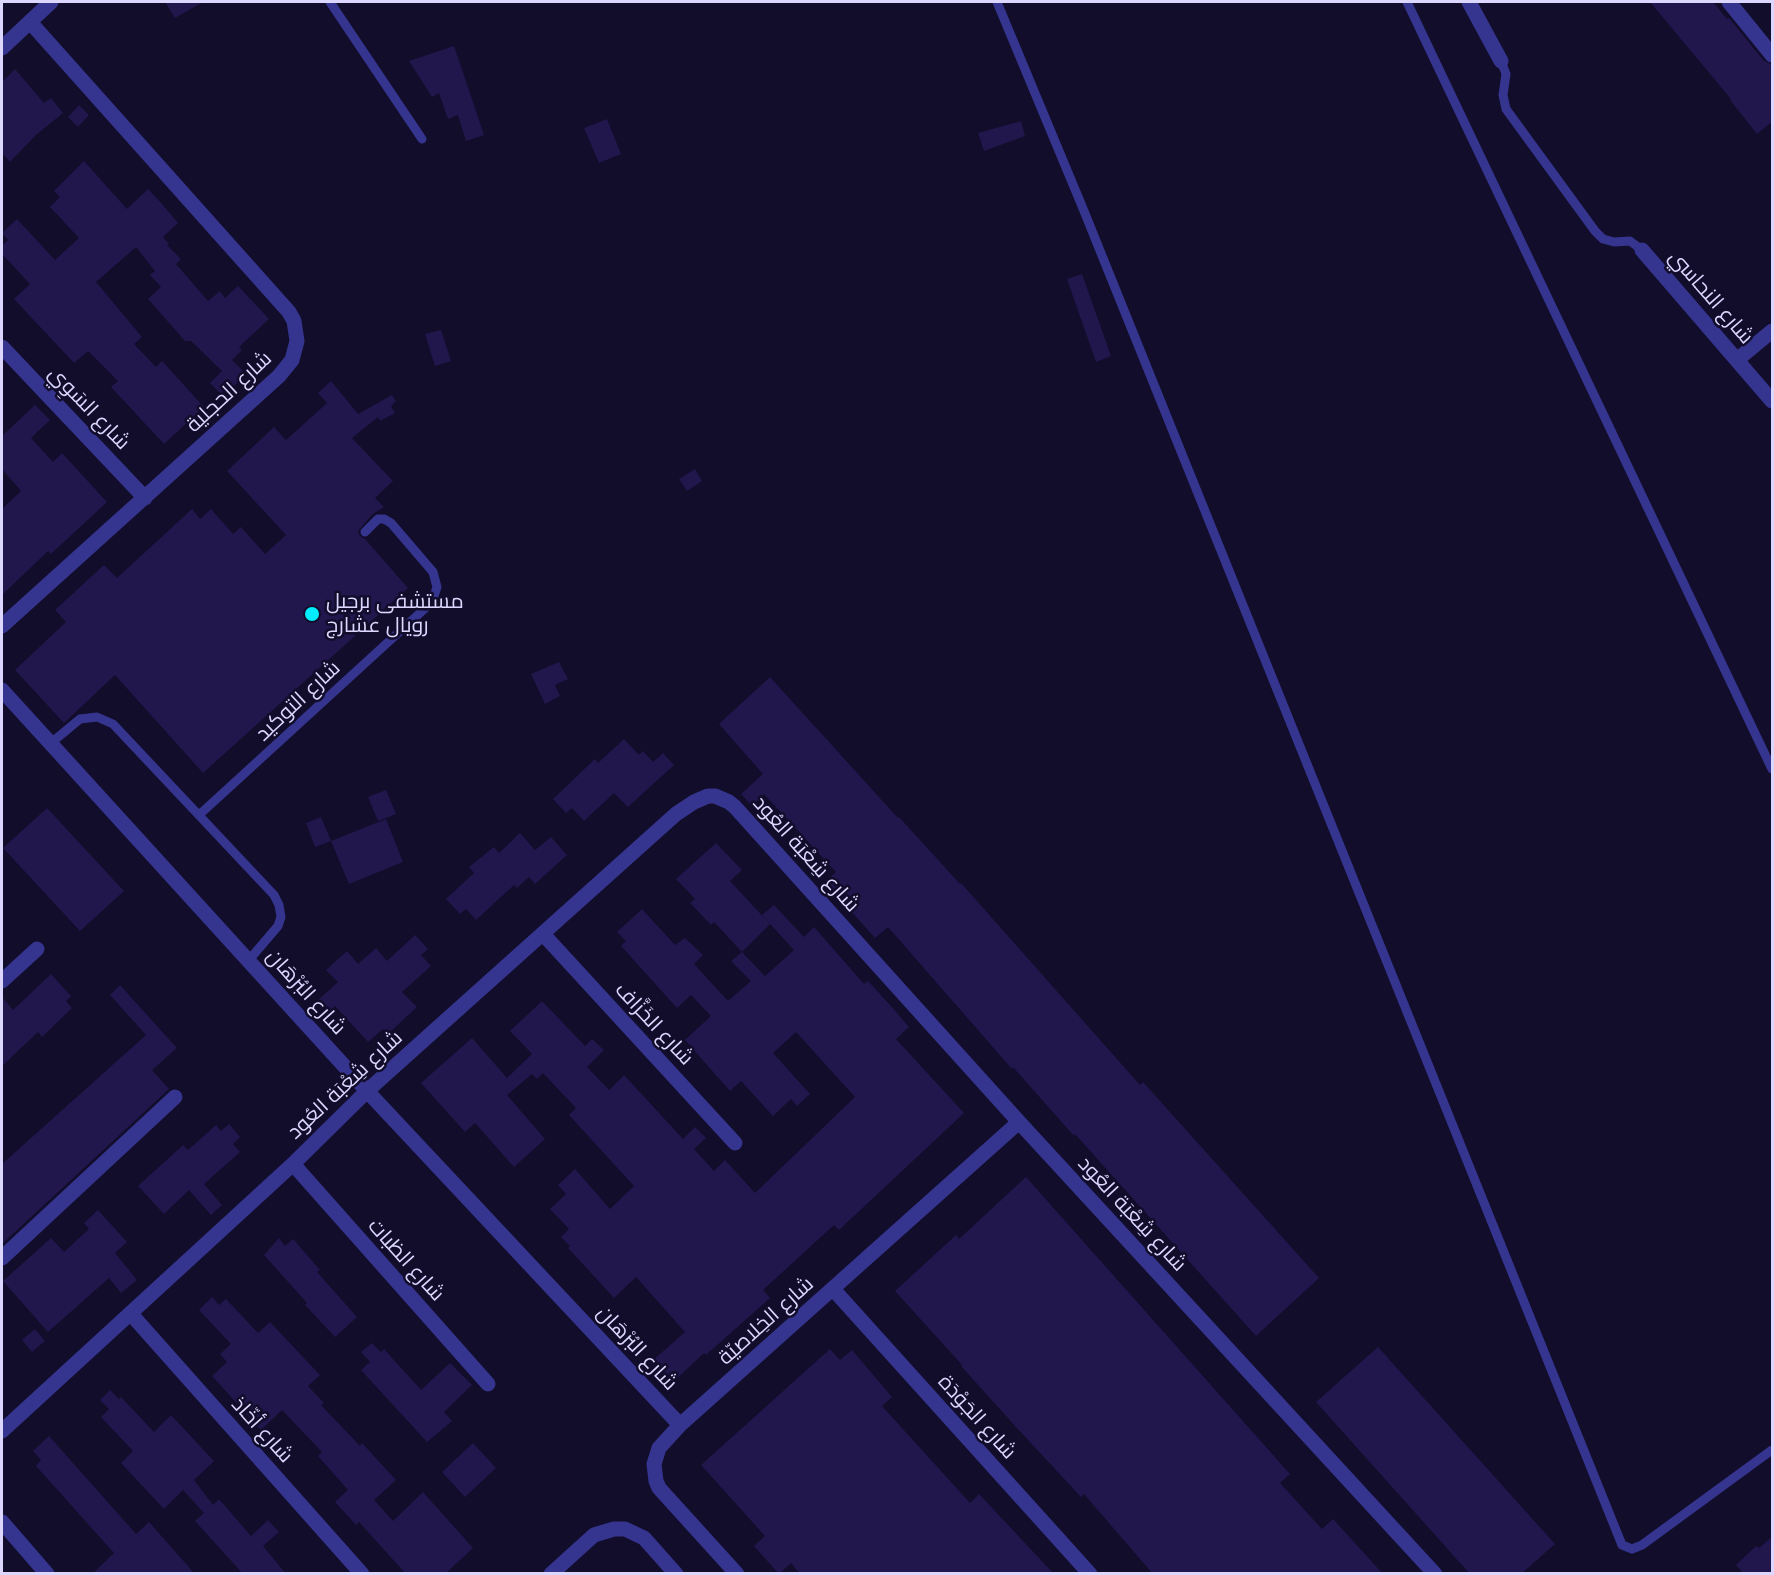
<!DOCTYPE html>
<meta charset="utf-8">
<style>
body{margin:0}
#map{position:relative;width:1774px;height:1575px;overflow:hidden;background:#120d2a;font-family:Mulish,sans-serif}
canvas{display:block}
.frame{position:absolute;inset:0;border:3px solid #dbd7ff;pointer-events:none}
</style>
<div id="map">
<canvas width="1774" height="1575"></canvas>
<div class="frame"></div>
</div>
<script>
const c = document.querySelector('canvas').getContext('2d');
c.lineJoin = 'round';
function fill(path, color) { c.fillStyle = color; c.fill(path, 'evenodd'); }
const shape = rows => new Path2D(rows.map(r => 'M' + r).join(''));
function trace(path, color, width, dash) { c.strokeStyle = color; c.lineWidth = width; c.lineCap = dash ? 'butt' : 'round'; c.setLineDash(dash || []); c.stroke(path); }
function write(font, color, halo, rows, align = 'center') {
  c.font = font + ' Mulish,Cairo,sans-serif'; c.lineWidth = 5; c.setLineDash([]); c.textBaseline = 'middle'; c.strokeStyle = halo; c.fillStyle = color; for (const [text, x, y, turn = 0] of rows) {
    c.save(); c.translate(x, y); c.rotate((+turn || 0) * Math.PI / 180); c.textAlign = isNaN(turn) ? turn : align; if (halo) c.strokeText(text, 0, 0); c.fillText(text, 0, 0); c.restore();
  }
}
fill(shape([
 [165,2,203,2,175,18],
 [1650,2,1713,2,1727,19,1729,18,1764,61,1773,65,1773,121,1757,134,1730,100,1731,99],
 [454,46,484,135,466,141,458,115,448,119,439,93,432,97,409,61],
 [15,69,44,103,51,98,63,113,36,135,10,162,2,153,2,82],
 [79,105,89,115,78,127,68,117],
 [607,119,621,154,599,163,584,128],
 [1021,121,1025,136,984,151,978,133],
 [84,161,127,209,148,189,163,205,178,223,163,237,169,244,167,245,181,259,176,264,208,301,220,291,225,298,238,286,269,319,239,347,242,350,232,360,246,374,232,388,230,385,221,394,210,383,222,371,191,341,185,341,148,299,161,287,150,275,155,271,136,247,96,282,142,337,134,344,156,367,162,361,204,407,164,444,111,387,118,381,88,351,74,363,14,299,30,284,2,254,2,246,8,240,2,233,17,219,55,260,79,238,50,207,60,197,54,191],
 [1082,274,1111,356,1096,362,1067,279],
 [441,330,451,361,435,366,425,334],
 [331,381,358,414,392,395,396,401,391,406,395,413,380,421,378,417,352,438,393,481,375,498,384,507,373,514,358,531,360,536,365,539,408,588,203,773,115,675,64,723,15,670,66,622,55,610,104,565,117,578,192,509,200,519,211,509,233,534,241,527,265,554,286,535,227,471,274,427,286,440,327,403,318,393],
 [35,405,50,420,31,438,53,462,62,453,107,502,51,554,48,551,2,595,2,509,21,491,2,469,2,436],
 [695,469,702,481,687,491,679,479],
 [559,662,568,679,555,685,560,696,545,704,531,674],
 [770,677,898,818,899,817,960,884,961,883,1140,1085,1143,1082,1319,1278,1256,1336,1075,1134,1074,1136,1013,1067,1012,1069,888,927,875,938,825,882,836,872,764,794,752,806,741,794,763,774,719,724],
 [624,739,639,755,643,751,653,762,663,753,674,765,628,807,614,793,584,821,572,808,566,813,553,799,595,759,598,763],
 [386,790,396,814,378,821,368,797],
 [47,808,124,891,80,931,3,848],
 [321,817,331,841,315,847,306,823],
 [386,819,403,862,349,884,331,841],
 [520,833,535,850,551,837,567,855,535,884,529,877,517,888,514,885,476,920,466,909,460,914,446,899,474,873,469,867,494,847,499,853],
 [716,843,742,870,730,881,770,924,742,952,714,922,711,925,690,903,695,899,676,879],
 [774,905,804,937,814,927,864,984,868,981,891,1006,909,1027,896,1039,964,1113,839,1230,834,1225,763,1290,770,1298,706,1355,704,1353,671,1384,651,1362,685,1332,636,1277,614,1298,568,1248,570,1246,561,1237,569,1229,550,1209,566,1194,558,1185,575,1169,610,1209,634,1186,569,1115,576,1108,543,1073,537,1079,532,1074,507,1095,545,1139,514,1167,475,1123,465,1132,421,1083,472,1038,507,1078,532,1054,510,1031,542,1001,585,1046,592,1039,604,1050,587,1067,609,1090,624,1075,683,1139,695,1127,706,1138,694,1149,714,1171,725,1160,755,1193,855,1097,796,1032,773,1053,810,1094,797,1106,791,1099,773,1116,741,1081,730,1091,685,1040,711,1016,691,995,677,1008,621,946,626,941,617,932,642,909,675,945,685,938,703,955,694,964,728,1001,751,981,731,961,742,952,765,976,794,950,762,915],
 [415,935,428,949,421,955,431,966,402,992,417,1007,388,1034,383,1029,368,1042,335,1006,329,1012,318,1000,338,982,326,970,347,951,358,964,376,948,387,961],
 [51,974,71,996,66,1001,72,1008,42,1037,38,1032,2,1066,2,997,13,1010],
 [120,985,177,1048,152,1070,169,1089,2,1244,2,1164,146,1035,110,995],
 [229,1124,240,1137,233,1144,240,1152,204,1184,222,1205,211,1215,189,1190,164,1214,138,1186,183,1145,188,1150,216,1125,221,1131],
 [1026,1177,1290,1474,1280,1483,1322,1529,1333,1519,1383,1574,1153,1574,1084,1494,1081,1497,1016,1427,961,1366,962,1365,895,1291,956,1235,959,1239],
 [98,1210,127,1242,115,1253,137,1280,121,1293,109,1278,48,1332,3,1281,51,1238,64,1252,89,1229,84,1223],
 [279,1238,285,1246,293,1239,320,1270,317,1272,357,1317,335,1337,305,1305,307,1303,264,1255],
 [212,1297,219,1305,226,1299,258,1333,270,1322,320,1375,308,1386,324,1403,321,1405,360,1446,362,1443,396,1480,374,1500,393,1521,423,1492,473,1548,445,1574,406,1574,359,1522,356,1525,335,1502,348,1490,318,1456,322,1452,282,1410,261,1430,212,1376,227,1362,220,1354,231,1344,199,1310],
 [35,1329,45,1341,32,1352,22,1340],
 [372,1343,381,1352,384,1349,421,1390,450,1363,472,1385,444,1412,452,1421,427,1442,361,1370,370,1362,361,1352],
 [1378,1347,1555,1544,1521,1574,1470,1574,1316,1402],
 [830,1349,840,1360,852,1350,892,1397,882,1406,970,1503,979,1494,1054,1574,800,1574,791,1563,779,1574,754,1546,765,1536,701,1465],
 [110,1390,119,1399,121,1397,154,1432,171,1415,214,1461,194,1480,213,1505,219,1499,251,1536,268,1520,279,1532,263,1546,286,1574,243,1574,195,1521,204,1513,183,1490,164,1509,121,1463,133,1451,101,1417,109,1409,100,1400],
 [49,1436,136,1534,149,1522,195,1574,92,1574,114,1553,36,1466,41,1460,33,1451],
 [473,1443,496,1468,465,1497,442,1472],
 [1773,1536,1773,1574,1744,1574,1736,1565,1756,1546,1759,1548]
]), '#21174d');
trace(shape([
 [330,2,422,139],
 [997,2,1084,211,1620,1540,1622,1545,1632,1549,1642,1545,1772,1450],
 [1407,2,1772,769],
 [1501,61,1506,74,1503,95,1506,109,1595,231,1603,239,1614,242,1630,241,1642,250],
 [51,743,80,719,97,717,113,724,274,895,279,905,281,917,278,926,249,960],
 [199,815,432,602,437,587,433,572,391,523,384,519,378,519,365,532]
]), '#35348e', 9);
trace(shape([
 [1469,2,1501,61],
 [1729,2,1772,55],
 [2,48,51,2],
 [1642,250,1772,401],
 [2,347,145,498],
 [1738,359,1772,331],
 [2,626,279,376,292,360,297,341,294,321,289,312,30,22],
 [2,690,367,1091,680,1425],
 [543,934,735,1143],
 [2,981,37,949],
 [293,1164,488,1384],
 [2,1258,175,1097],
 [833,1289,1090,1574],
 [131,1314,362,1574],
 [2,1431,293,1164,367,1091,676,814,694,802,708,796,715,796,729,802,735,807,1019,1122,1435,1574],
 [2,1522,47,1574],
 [551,1574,594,1535,614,1529,625,1529,644,1538,676,1574],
 [737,1574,659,1488,656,1481,654,1464,659,1448,680,1425,1019,1122]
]), '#35348e', 15);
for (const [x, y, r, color] of [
 [312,614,8,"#03ebff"]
]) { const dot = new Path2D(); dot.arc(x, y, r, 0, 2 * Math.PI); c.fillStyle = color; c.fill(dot); trace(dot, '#120d2a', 2); }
write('21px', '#dbd7ff', '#120d2a', [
 ["شارع النحاسي",1711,297,49],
 ["شارع الحجلية",229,392,-43],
 ["شارع السَوِي",89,408,46],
 ["شارع التوكيد",298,701,-43],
 ["شارع شِعْبَة العُود",806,854,48],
 ["شارع البُرْهَان",306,992,48],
 ["شارع الخَزَّاف",654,1024,47],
 ["شارع شِعْبَة العُود",345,1085,-43],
 ["شارع شِعْبَة العُود",1132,1214,47],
 ["شارع الظبات",406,1260,48],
 ["شارع الخِلاصيّة",766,1321,-42],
 ["شارع البُرْهَان",637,1348,47],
 ["شارع الجَوْدَة",977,1417,48],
 ["شارع أخّاذ",262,1430,48]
]);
write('21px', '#dbd7ff', '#120d2a', [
 ["مستشفى برجيل",326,602],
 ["رويال عشارج",326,626]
], 'left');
</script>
